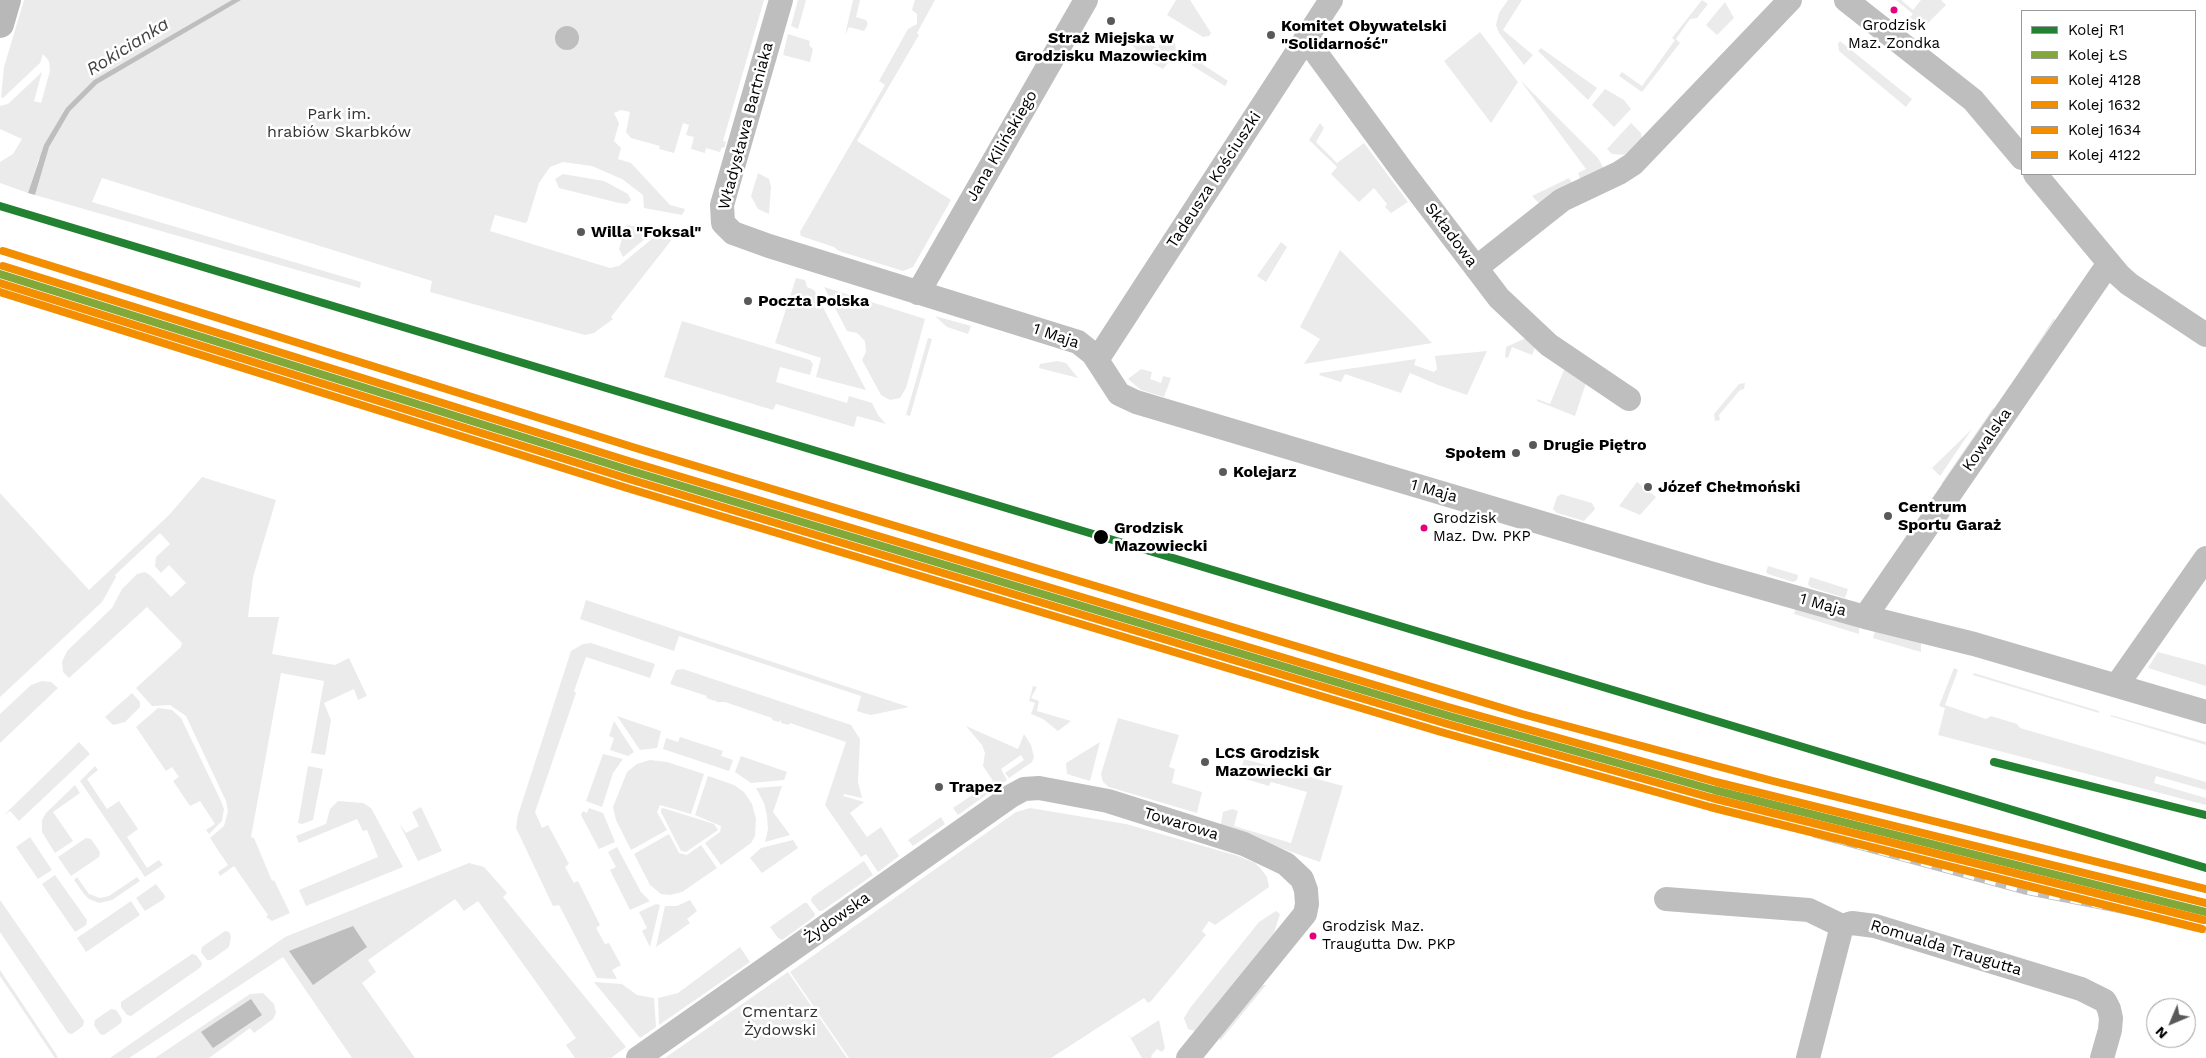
<!DOCTYPE html>
<meta charset="utf-8">
<style>
body{margin:0}
#map{position:relative;width:2206px;height:1058px;overflow:hidden;background:#fff;font-family:"Work Sans",sans-serif}
canvas{display:block}
.legend{position:absolute;left:2021px;top:10px;width:175px;height:165px;box-sizing:border-box;background:#fff;border:1px solid #999;margin:0;padding:6px 9px;list-style:none;font-size:15px;color:#000}
.legend li{display:flex;align-items:center;gap:10px;height:25px}
.legend b{width:25px;border:1px solid #999}
.north{position:absolute;left:2146px;top:998px;width:50px;height:50px;box-sizing:border-box;background:#fff;border:1px solid #999;border-radius:50%;rotate:225deg;font-size:14px;font-weight:700;line-height:20px;text-align:center;color:#000}
.north::after{content:'';display:block;margin:auto;width:18px;height:22px;background:#595959;clip-path:polygon(50% 0,100% 100%,50% 72%,0 100%)}
</style>
<div id="map">
<canvas width="2206" height="1058"></canvas>
<ul class="legend">
<li><b style="height:6px;background:#238132"></b>Kolej R1</li>
<li><b style="height:6px;background:#81a838"></b>Kolej ŁS</li>
<li><b style="height:6px;background:#f28e00"></b>Kolej 4128</li>
<li><b style="height:6px;background:#f28e00"></b>Kolej 1632</li>
<li><b style="height:6px;background:#f28e00"></b>Kolej 1634</li>
<li><b style="height:6px;background:#f28e00"></b>Kolej 4122</li>
</ul>
<div class="north">N</div>
</div>
<script>
const c = document.querySelector('canvas').getContext('2d');
c.lineJoin = 'round';
function fill(path, color) { c.fillStyle = color; c.fill(path, 'evenodd'); }
const shape = rows => new Path2D(rows.map(r => 'M' + r).join(''));
function trace(path, color, width, dash) { c.strokeStyle = color; c.lineWidth = width; c.lineCap = dash ? 'butt' : 'round'; c.setLineDash(dash || []); c.stroke(path); }
function write(font, color, halo, rows, align = 'center') {
  c.font = font + ' "Work Sans",sans-serif'; c.lineWidth = 5; c.setLineDash([]); c.textBaseline = 'middle'; c.strokeStyle = halo; c.fillStyle = color; for (const [text, x, y, turn = 0] of rows) {
    c.save(); c.translate(x, y); c.rotate((+turn || 0) * Math.PI / 180); c.textAlign = isNaN(turn) ? turn : align; if (halo) c.strokeText(text, 0, 0); c.fillText(text, 0, 0); c.restore();
  }
}
fill(shape([
 [24,0,764,0,723,141,726,142,724,148,722,147,720,152,706,148,705,153,691,149,694,137,686,135,689,125,683,123,674,153,659,149,660,146,631,138,626,132,630,112,621,110,614,113,619,123,614,141,621,148,618,159,631,163,670,205,685,209,682,215,644,208,643,195,622,179,592,166,563,162,550,167,539,183,527,222,525,223,495,215,490,231,610,268,619,266,664,229,677,233,611,317,613,319,594,333,585,335,430,292,432,281,102,178,92,202,361,282,360,288,35,195,45,160,39,158,28,193,0,183,0,162,13,154,22,139,0,129,0,106,8,104,42,72,34,101,41,103,50,71,49,61,43,54,40,63,3,98,1,97,4,67],
 [798,0,806,0,798,29,791,26],
 [853,0,860,0,856,17,866,20,868,24,864,31,849,27,845,35],
 [915,0,935,0,917,33,919,35,857,141,951,200,913,267,903,271,839,251,834,247,801,236,800,232,885,85,879,81,908,29,917,24,917,14,912,10],
 [1176,0,1190,0,1211,33,1209,36,1203,37,1167,15],
 [1508,0,1522,0,1503,30,1533,55,1524,65,1499,33,1496,25,1499,13],
 [1702,0,1708,4,1697,18,1690,19,1676,39,1680,43,1642,92,1619,76,1622,72,1642,86,1675,40,1672,38],
 [1896,0,1901,0,1913,10,1921,0,1941,0,1946,5,1927,24,1916,22,1910,17,1913,14],
 [1725,2,1734,18,1717,35,1706,25],
 [1480,32,1518,82,1491,123,1444,61],
 [788,34,810,41,809,45,813,49,810,62,783,55],
 [1134,38,1158,48,1162,39,1175,43,1176,53,1163,69,1145,59,1131,44],
 [1840,41,1912,99,1906,107,1839,51,1838,44],
 [1541,48,1597,88,1588,100,1538,51],
 [1209,53,1209,57,1202,64,1228,81,1225,86,1191,65],
 [1520,80,1598,158,1603,167,1602,173,1582,184,1578,173,1586,169],
 [1605,89,1624,100,1631,109,1614,127,1592,105],
 [1320,123,1324,128,1316,142,1337,163,1364,143,1408,202,1391,213,1385,207,1387,204,1374,188,1359,202,1331,174,1337,167,1309,140],
 [1631,123,1641,133,1642,140,1627,155,1612,154,1607,149],
 [758,173,769,179,771,187,769,214,758,209,751,196],
 [563,174,604,181,628,194,631,200,627,204,619,203,559,188,555,179],
 [1569,178,1574,186,1539,203,1532,196],
 [626,225,657,229,623,257,619,249],
 [1281,242,1287,247,1266,282,1257,276],
 [1340,250,1416,326,1432,343,1304,364,1320,339,1300,327],
 [796,278,805,280,807,287,814,290,866,390,816,377,821,358,775,343],
 [824,287,925,319,906,388,900,398,890,400,881,395,862,360,866,352,865,341,857,333,847,331],
 [935,316,971,326,968,334,947,327],
 [2054,318,2056,323,2016,382,2012,383],
 [682,321,810,360,813,364,810,375,780,367,776,382,847,403,849,396,872,403,878,415,886,424,857,416,854,427,776,404,773,410,664,377],
 [928,338,932,339,910,416,906,415],
 [1526,338,1535,348,1532,355,1512,347,1508,358,1505,357,1506,347],
 [1487,351,1467,395,1438,385,1410,373,1401,393,1345,374,1341,382,1319,375,1320,373,1416,359,1414,365,1434,372,1437,369,1435,356],
 [1057,361,1066,363,1078,378,1039,368,1040,364],
 [1566,365,1586,383,1575,416,1537,401,1537,399,1550,404],
 [1141,369,1152,372,1150,379,1161,383,1163,376,1171,378,1164,397,1141,390,1128,379],
 [1745,383,1744,389,1740,390,1719,415,1720,420,1715,421,1714,414,1739,384],
 [1993,408,1995,410,1947,484,1941,484],
 [1972,429,1940,476,1932,468],
 [202,477,276,500,253,577,248,617,279,617,272,654,335,665,349,658,367,696,358,700,354,689,324,703,331,720,325,755,311,753,324,681,281,673,251,837,254,838,272,881,274,880,290,913,272,921,266,917,268,915,234,866,220,876,218,872,228,865,210,838,224,826,228,811,226,801,186,716,170,705,152,706,136,688,181,647,182,643,147,607,69,678,63,672,62,662,67,651,112,608,122,589,137,574,145,572,150,575,171,597,186,583,169,565,161,573,155,566,156,557,170,544,160,533,115,575,116,577,102,602,0,697,0,493,89,590,169,515],
 [1637,482,1656,497,1640,515,1619,506],
 [1561,494,1592,503,1595,509,1584,521,1557,513,1553,509,1557,497],
 [1768,566,1798,575,1797,580,1793,582,1768,574,1766,572],
 [1810,577,1848,589,1845,598,1810,587,1808,584],
 [586,600,863,692,909,707,871,715,863,713,857,711,861,696,679,636,674,651,580,619],
 [1796,608,1859,627,1859,634,1794,614],
 [1875,631,1921,641,1921,652,1873,638],
 [591,643,655,664,650,678,586,657,574,691,576,693,535,812,542,828,548,825,569,864,565,867,574,883,578,881,600,925,596,928,605,944,609,943,621,965,612,970,617,979,597,978,559,905,553,906,516,828,518,815,571,651,583,644],
 [2158,652,2206,665,2206,686,2148,668],
 [1954,668,1958,670,1945,705,1986,719,1991,716,2017,724,2020,728,2206,782,2206,790,2156,776,2154,783,2206,798,2206,805,1938,735,1945,708,1939,706],
 [683,669,851,725,860,739,858,782,862,798,844,794,843,796,864,802,850,813,867,837,881,827,899,856,878,872,866,854,861,857,825,805,846,742,790,723,789,725,781,723,781,720,779,722,772,720,772,718,725,702,716,702,716,699,715,701,706,698,707,696,670,684,676,670],
 [1974,673,2099,711,2099,713,1973,675],
 [42,681,51,682,58,688,0,743,0,714,31,685],
 [1033,686,1037,687,1031,698,1039,701,1037,711,1071,721,1058,731,1043,719,1031,714,1035,703,1029,701],
 [132,693,140,702,140,707,125,722,113,725,105,717],
 [158,708,172,710,181,718,221,801,224,809,222,821,209,834,206,830,215,824,200,801,190,806,173,781,179,777,172,767,166,771,136,727],
 [2111,715,2206,742,2206,745,2110,716],
 [617,716,661,731,657,748,640,750],
 [1118,718,1179,735,1169,767,1175,769,1172,783,1202,792,1197,813,1109,787,1103,782,1101,774],
 [614,721,634,752,628,756,610,750,614,738,609,736],
 [966,726,1018,749,1024,734,1031,745,1034,757,1032,762,1009,778,1005,773,1024,760,1021,755,1001,769,1007,780,958,815,953,808,993,781,983,766,985,753,982,745],
 [680,737,723,751,721,756,733,760,729,771,663,749,666,738,678,742],
 [79,742,90,754,19,821,10,811,3,816],
 [1100,742,1090,781,1067,774,1066,763],
 [603,754,623,759,613,773,602,807,586,801],
 [741,756,787,772,784,780,751,783,735,772],
 [1244,759,1343,786,1320,862,1224,828,1221,824,1223,812,1232,809,1238,811,1234,826,1291,843,1307,792,1271,782,1269,786,1239,777],
 [650,760,667,762,704,774,691,814,660,805,657,812,667,830,631,850,616,820,613,807,627,772,637,764],
 [95,766,98,770,87,779,107,809,119,801,138,829,127,837,147,868,159,860,163,865,145,877,80,781],
 [308,766,323,769,313,820,302,824,298,823],
 [708,776,734,785,744,792,752,804,756,819,755,836,751,843,721,865,705,843,720,832,721,826,695,815],
 [75,785,80,793,53,812,73,841,55,853,42,832,42,820,46,813],
 [782,786,773,812,790,835,765,842,768,829,767,816,764,803,756,788],
 [338,801,363,803,371,808,403,867,306,906,299,890,378,857,367,830,363,831,357,819,299,843,296,836,326,824,330,809],
 [421,807,442,851,418,861,399,823,406,833,419,826,412,812],
 [589,808,603,813,615,842,599,849,581,815,583,811,587,813],
 [663,808,714,824,718,830,686,852,681,851,661,812,661,809],
 [1030,808,1126,824,1238,856,1255,863,1261,869,1267,877,1269,887,1215,925,1209,921,1202,931,1206,935,1152,1000,1148,1003,1144,998,1051,1058,849,1058,790,972,1016,812],
 [941,817,945,824,913,846,908,840],
 [669,834,679,853,687,855,701,845,717,868,682,892,670,895,661,894,650,885,634,854],
 [30,837,52,870,38,879,16,847],
 [86,838,91,839,100,852,99,857,71,876,58,857],
 [793,840,798,848,762,873,750,858,761,848],
 [617,847,641,892,650,901,630,910,610,870,616,867,608,852],
 [864,861,873,875,822,911,819,911,811,901,812,897],
 [469,863,484,867,507,893,503,897,626,1047,611,1058,575,1058,566,1045,576,1038,478,901,464,911,455,899,368,960,376,972,362,983,415,1058,352,1058,283,957,129,1058,110,1058,285,937],
 [55,875,87,920,86,925,75,932,42,884],
 [77,877,89,894,100,898,109,896,137,877,140,881,112,900,99,903,89,899,84,894,74,880],
 [156,884,165,896,164,899,145,911,136,898],
 [0,900,84,1021,83,1026,72,1034,68,1033,0,932],
 [690,900,697,911,687,919,690,923,656,947,665,906,677,906],
 [131,901,140,915,86,952,77,938],
 [804,903,807,903,815,914,814,917,782,940,778,938,770,927],
 [656,904,660,905,650,947,642,931,647,928,639,912],
 [1276,911,1280,914,1274,933,1195,1031,1188,1029,1184,1018,1190,1008,1259,922],
 [225,931,229,932,231,936,229,947,211,960,207,960,201,952,202,947],
 [740,947,750,962,659,1025,658,998,678,993],
 [192,954,196,955,202,963,201,967,131,1016,127,1015,121,1007,121,1002],
 [0,970,56,1054,58,1058,55,1058,0,976],
 [788,972,847,1058,665,1058,672,1053],
 [594,982,622,984,637,995,654,998,656,1027,640,1038],
 [1262,985,1266,985,1220,1041,1220,1037],
 [263,993,274,1004,276,1013,273,1019,254,1033,250,1028,209,1058,155,1058,250,994],
 [111,1009,116,1010,122,1019,121,1023,104,1035,100,1034,94,1025,95,1020],
 [1159,1020,1165,1048,1162,1052,1157,1049,1151,1056,1152,1058,1142,1058,1127,1032,1131,1038]
]), '#ebebeb');
fill(shape([
 [232,0,241,0,97,84,70,111,49,147,35,195,28,193,44,145,66,108,94,80],
 '555 38a12 12 0 1 1 24 0a12 12 0 1 1-24 0Z',
 [353,926,367,947,313,985,289,951],
 [251,999,262,1015,213,1048,201,1032]
]), '#bebebe');
trace(shape([
 [781,0,722,205,723,223,733,233,769,246,1078,342,1093,354,1119,394,1136,402,1710,573,1865,617,1974,644,2206,712],
 [1846,0,1973,100,2022,158],
 [1306,39,1404,173,1499,298,1549,345,1629,399],
 [2035,174,2119,275,2129,284,2206,335],
 [1476,268,1562,200,1619,173,1633,164,1790,0],
 [918,293,1086,0],
 [1097,360,1331,0],
 [1865,617,2109,263],
 [2117,685,2206,558],
 [1666,899,1809,910,1842,926,1852,923,1875,926,2081,989,2105,1001,2109,1009,2111,1018,2110,1030,2102,1058],
 [638,1058,1011,796,1024,789,1039,788,1108,801,1244,844,1286,864,1302,879,1306,890,1307,904,1305,914,1188,1058],
 [1808,1058,1842,926]
]), '#bebebe', 24);
trace(shape([
 [0,24,7,0]
]), '#b8b8b8', 28);
const rail = shape([
 [1815,835,2026,892,2143,915,2206,930]
]);
trace(rail, '#bebebe', 5.5);
trace(rail, '#fff', 4, [11]);
trace(shape([
 [0,206,2206,868],
 [1994,762,2206,815]
]), '#238132', 8);
trace(shape([
 [0,274,632,471,1446,715,1714,790,2206,912]
]), '#81a838', 8);
trace(shape([
 [0,283,629,479,1444,723,1712,798,2204,920]
]), '#f28e00', 8);
trace(shape([
 [3,266,635,463,1448,707,1716,782,2206,903]
]), '#f28e00', 8);
trace(shape([
 [0,292,627,488,1441,732,1710,807,2202,929]
]), '#f28e00', 8);
trace(shape([
 [3,251,639,449,1522,714,1773,781,2206,889]
]), '#f28e00', 8);
for (const [x, y, r, color] of [
 [1894,10,4.5,"#e5007d"],
 [1111,21,5,"#595959"],
 [1271,35,5,"#595959"],
 [581,232,5,"#595959"],
 [748,301,5,"#595959"],
 [1533,445,5,"#595959"],
 [1516,453,5,"#595959"],
 [1223,472,5,"#595959"],
 [1648,487,5,"#595959"],
 [1888,516,5,"#595959"],
 [1424,528,4.5,"#e5007d"],
 [1101,537,8,"#000"],
 [1205,762,5,"#595959"],
 [939,787,5,"#595959"],
 [1313,936,4.5,"#e5007d"]
]) { const dot = new Path2D(); dot.arc(x, y, r, 0, 2 * Math.PI); c.fillStyle = color; c.fill(dot); trace(dot, '#fff', 2); }
write('15px', '#000', '#fff', [
 ["Grodzisk",1894,26,"center"],
 ["Maz. Zondka",1894,44,"center"],
 ["Grodzisk",1433,519],
 ["Maz. Dw. PKP",1433,537],
 ["Grodzisk Maz.",1322,927],
 ["Traugutta Dw. PKP",1322,945]
], 'left');
write('bold 16px', '#000', '#fff', [
 ["Komitet Obywatelski",1281,26],
 ["\"Solidarność\"",1281,44],
 ["Straż Miejska w",1111,38,"center"],
 ["Grodzisku Mazowieckim",1111,56,"center"],
 ["Willa \"Foksal\"",591,232],
 ["Poczta Polska",758,301],
 ["Drugie Piętro",1543,445],
 ["Społem",1506,453,"right"],
 ["Kolejarz",1233,472],
 ["Józef Chełmoński",1658,487],
 ["Centrum",1898,507],
 ["Sportu Garaż",1898,525],
 ["LCS Grodzisk",1215,753],
 ["Mazowiecki Gr",1215,771],
 ["Trapez",949,787]
], 'left');
write('16px', '#323232', '#fff', [
 ["Park im.",339,114],
 ["hrabiów Skarbków",339,132],
 ["Cmentarz",780,1012],
 ["Żydowski",780,1030]
]);
write('16px', '#000', '#fff', [
 ["Władysława Bartniaka",746,126,-75],
 ["Jana Kilińskiego",1002,146,-60],
 ["Tadeusza Kościuszki",1214,180,-57],
 ["Składowa",1451,235,53],
 ["1 Maja",1056,336,19],
 ["Kowalska",1987,440,-55],
 ["1 Maja",1434,491,16],
 ["1 Maja",1823,605,16],
 ["Towarowa",1181,824,17],
 ["Żydowska",837,918,-35],
 ["Romualda Traugutta",1946,948,17]
]);
write('bold 16px', '#000', '#fff', [
 ["Grodzisk",1114,528],
 ["Mazowiecki",1114,546]
], 'left');
write('italic 18px', '#434343', '#fff', [
 ["Rokicianka",128,47,-32]
]);
</script>
